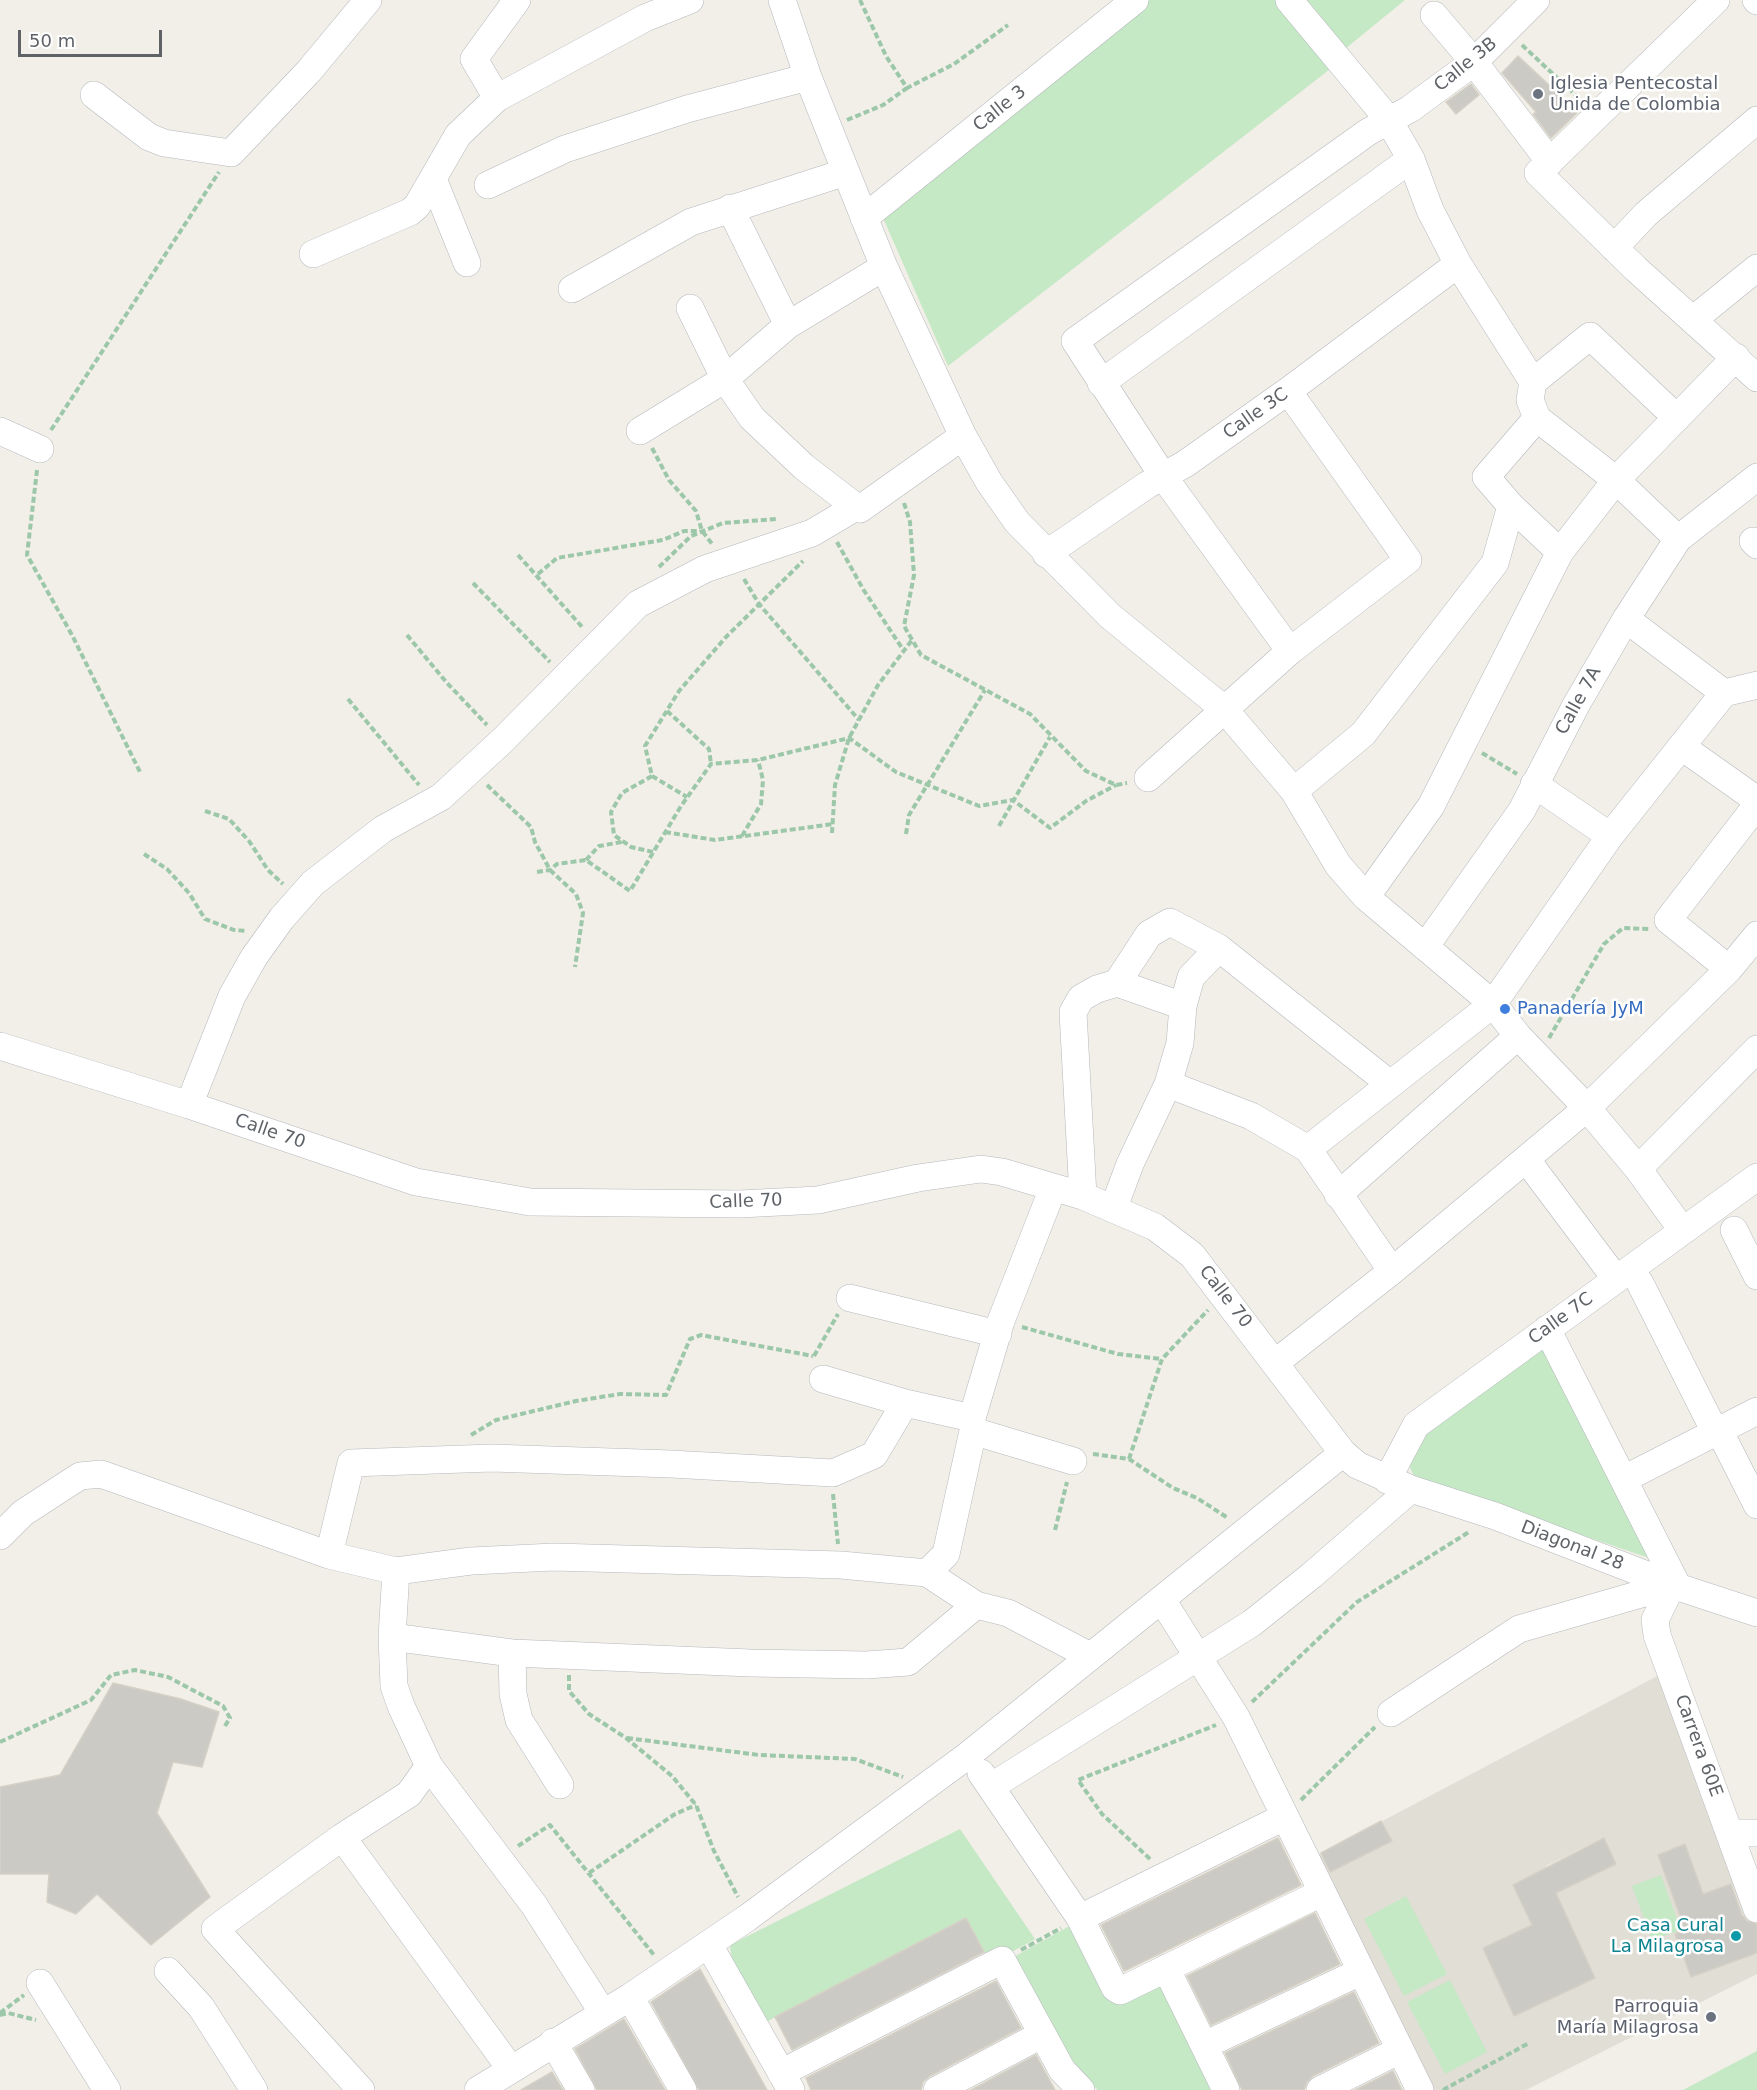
<!DOCTYPE html>
<meta charset="utf-8">
<style>
body{margin:0}
#map{position:relative;width:1757px;height:2090px;overflow:hidden;background:#f1efe8;font-family:"DejaVu Sans",sans-serif}
canvas{display:block}
.scale{position:absolute;left:18px;top:30px;width:144px;height:27px;box-sizing:border-box;border:3px solid #5f6368;border-top:0;padding-left:8px;font-size:18px;line-height:21px;white-space:nowrap;color:#5f6368;-webkit-text-stroke:4px #fff;paint-order:stroke}
</style>
<div id="map">
<canvas width="1757" height="2090"></canvas>
<div class="scale">50 m</div>
</div>
<script>
const c = document.querySelector('canvas').getContext('2d');
c.lineJoin = 'round';
function fill(path, color) { c.fillStyle = color; c.fill(path, 'evenodd'); }
const shape = rows => new Path2D(rows.map(r => 'M' + r).join(''));
function trace(path, color, width, dash) { c.strokeStyle = color; c.lineWidth = width; c.lineCap = dash ? 'butt' : 'round'; c.setLineDash(dash || []); c.stroke(path); }
function write(font, color, halo, rows, align = 'center') {
  c.font = font + ' "DejaVu Sans",sans-serif'; c.lineWidth = 5; c.setLineDash([]); c.textBaseline = 'middle'; c.strokeStyle = halo; c.fillStyle = color; for (const [text, x, y, turn = 0] of rows) {
    c.save(); c.translate(x, y); c.rotate((+turn || 0) * Math.PI / 180); c.textAlign = isNaN(turn) ? turn : align; if (halo) c.strokeText(text, 0, 0); c.fillText(text, 0, 0); c.restore();
  }
}
fill(shape([
 [1663,1673,1757,1932,1757,1974,1526,2090,1432,2090,1316,1856],
 [1603,1838,1616,1864,1558,1892,1546,1866],
 [1685,1845,1703,1894,1732,1884,1757,1953,1691,1977,1675,1934,1685,1930,1658,1855],
 [1545,1870,1595,1978,1514,2016,1483,1948,1532,1925,1513,1885]
]), '#e1ded6');
fill(shape([
 [1146,0,1279,0,1334,66,948,366,880,211],
 [1303,0,1405,0,1345,49],
 [1543,1345,1652,1559,1415,1478,1408,1463,1426,1432],
 [960,1829,1035,1939,1010,1953,1006,1947,987,1957,966,1918,766,2022,733,1969,730,1945],
 [1661,1875,1681,1930,1652,1940,1632,1886],
 [1406,1896,1447,1974,1404,1996,1364,1919],
 [1075,1923,1114,1995,1164,1983,1219,2090,1098,2090,1089,2082,1062,2047,1012,1958],
 [1450,1980,1487,2052,1445,2074,1407,2002],
 [1757,2051,1757,2090,1683,2090]
]), '#c5e8c5');
const building = shape([
 [1518,56,1578,112,1551,138,1533,114,1536,112,1502,73,1518,56],
 [1471,84,1479,95,1456,114,1446,102,1471,84],
 [113,1683,181,1699,219,1712,202,1767,173,1762,157,1813,210,1897,151,1945,97,1894,76,1914,47,1902,49,1874,0,1874,0,1787,60,1775,113,1683],
 [1381,1821,1392,1841,1330,1872,1321,1853,1381,1821],
 [1278,1838,1301,1885,1124,1971,1101,1925,1278,1838],
 [1604,1838,1616,1864,1556,1893,1595,1978,1514,2016,1483,1948,1532,1925,1513,1885,1604,1838],
 [1685,1844,1703,1894,1731,1884,1742,1915,1747,1921,1757,1924,1757,1953,1691,1977,1675,1934,1685,1930,1658,1855,1685,1844],
 [1315,1913,1340,1964,1211,2025,1187,1976,1315,1913],
 [966,1918,984,1952,792,2050,775,2017,966,1918],
 [700,1969,746,2052,767,2090,699,2090,651,2002,700,1969],
 [996,1981,1021,2028,930,2076,923,2082,921,2090,811,2090,806,2078,996,1981],
 [1354,1992,1379,2043,1313,2076,1307,2082,1304,2090,1242,2090,1225,2053,1354,1992],
 [624,2019,665,2090,597,2090,575,2049,624,2019],
 [1036,2055,1055,2090,971,2090,1036,2055],
 [1393,2071,1402,2090,1355,2090,1393,2071],
 [552,2072,563,2090,521,2090,552,2072]
]);
fill(building, '#cccac5');
trace(building, '#d6d1c6', 1.5);
const minor = shape([
 [782,0,808,77,884,267,963,436,989,482,1017,522,1110,616,1224,709,1294,791,1338,865,1366,897,1493,1004,1518,1036,1587,1108,1638,1169,1683,1231],
 [1289,0,1388,119,1411,159,1430,210,1458,264,1533,382,1530,400,1537,418,1616,480,1678,539],
 [1716,0,1538,173,1636,269,1757,378],
 [1756,0,1757,1],
 [1434,15,1474,62,1550,162],
 [94,95,149,137,164,143,231,153,309,71,368,0],
 [497,98,474,59,517,0],
 [433,179,467,263],
 [488,185,565,149,687,109,808,77],
 [730,208,788,325],
 [864,218,1135,0],
 [1614,248,1646,214,1757,120],
 [313,254,410,212,417,206,458,135,497,98,645,18,690,0],
 [572,289,691,222,846,172],
 [690,308,725,379,752,418,804,467,856,507],
 [1694,319,1757,268],
 [1533,382,1590,336,1677,418],
 [1101,383,1411,159],
 [1537,418,1486,477,1511,506,1560,552],
 [0,431,40,449],
 [640,431,725,379,788,325,884,267],
 [1753,541,1757,545],
 [1046,554,1147,485,1185,464,1288,391,1458,264],
 [1626,619,1724,693],
 [1290,651,1163,476,1075,341,1368,132,1410,109,1474,62,1536,0],
 [1682,747,1757,800],
 [1148,778,1290,651,1408,560,1288,391],
 [1534,784,1610,836],
 [1294,791,1363,734,1495,563,1511,506],
 [1366,897,1431,806,1560,552,1616,480,1736,357],
 [1425,947,1522,810,1576,705,1626,619,1678,539,1757,477],
 [1729,969,1668,920,1757,805],
 [1117,983,1149,934,1170,922,1219,948,1390,1084],
 [0,1046,189,1105,416,1182,530,1202,740,1204,818,1200,918,1178,981,1169,1002,1172,1083,1196,1155,1227,1192,1255,1343,1453,1357,1465,1411,1489,1495,1516,1678,1587,1757,1613],
 [1168,1084,1251,1116,1308,1149,1392,1271],
 [189,1105,232,996,254,957,282,918,313,883,383,829,441,797,502,741,638,604,705,569,812,533,856,507,860,509,963,436],
 [1308,1149,1493,1004,1610,836,1724,693,1757,685],
 [1526,1159,1616,1279],
 [1638,1169,1757,1049],
 [1338,1195,1518,1036],
 [1083,1196,1073,1012,1081,998,1097,989,1117,983,1183,1006],
 [1114,1207,1130,1164,1168,1084,1180,1043,1183,1006,1191,977,1219,948],
 [1734,1230,1757,1276],
 [1640,1283,1715,1432],
 [850,1298,998,1334],
 [1547,1329,1678,1587],
 [1275,1363,1392,1271,1587,1108,1729,969,1757,935],
 [823,1379,905,1403,972,1418],
 [1719,1430,1757,1505],
 [973,1431,1073,1461],
 [1624,1479,1757,1411],
 [1387,1480,1416,1425,1757,1177],
 [0,1536,23,1513,80,1476,101,1474,329,1555,396,1571,471,1561,554,1557,841,1565,927,1573,976,1605,1008,1613,1090,1656],
 [329,1555,351,1463,492,1458,671,1464,833,1473,874,1455,905,1403],
 [396,1571,392,1637,394,1686,401,1706,429,1766,534,1905,603,2013],
 [927,1573,946,1554,973,1431,972,1418,1001,1321,1053,1188],
 [1672,1585,1655,1620,1657,1635,1757,1909],
 [1162,1600,1236,1717,1420,2090],
 [392,1637,512,1653,750,1663,867,1665,908,1662,976,1605],
 [512,1653,513,1694,519,1720,560,1785],
 [1391,1713,1519,1629,1672,1585],
 [981,1773,1080,1918,1115,1988,1120,1991,1321,1893],
 [992,1786,1252,1623,1312,1575,1411,1489],
 [1730,1833,1757,1833],
 [342,1837,510,2068],
 [1080,1918,1284,1817],
 [709,1945,791,2090],
 [1166,1968,1226,2090],
 [168,1971,201,2007,254,2090],
 [40,1983,107,2090],
 [630,1997,683,2090],
 [553,2042,581,2090],
 [1205,2045,1360,1972],
 [781,2073,1002,1960,1062,2070,1081,2090],
 [361,2090,215,1929,342,1837,409,1794,429,1766],
 [478,2090,630,1997,747,1918,967,1756,1343,1453],
 [937,2090,1041,2035],
 [1320,2090,1400,2050]
]);
trace(minor, '#b5b8bc', 28);
trace(shape([
 [860,0,886,56,907,88,954,64,1008,25],
 [1522,45,1583,102],
 [847,120,883,105,907,88],
 [51,430,219,172],
 [652,448,669,480,696,511,702,531,713,545],
 [37,470,27,555,72,635,141,774],
 [904,503,910,522,914,575,904,626,921,655,1030,714,1086,771,1116,785,1127,783],
 [837,542,863,589,904,651],
 [518,555,583,628],
 [659,567,691,536,723,523,777,519],
 [538,574,557,558,663,540,684,531,699,531],
 [744,579,759,604,859,720],
 [473,583,550,662],
 [407,635,447,683,487,725],
 [348,699,419,785],
 [667,711,709,749,711,764],
 [1482,753,1517,774],
 [652,776,687,797],
 [487,785,531,827,535,842,550,870,576,894,583,913,575,967],
 [205,811,229,819,249,841,268,870,283,884],
 [999,826,1050,737],
 [665,832,715,840,833,824],
 [832,833,835,785,849,738,878,685,912,640],
 [906,834,909,815,985,690],
 [742,836,761,804,763,780,758,760],
 [653,852,631,847,614,835,611,812,622,793,652,776,645,746,679,691,726,637,803,561],
 [144,854,167,869,189,893,205,919,234,930,246,931],
 [586,860,599,846,622,842],
 [537,872,550,870,557,864,586,860,630,891,681,806,711,764,758,760,849,738,896,772,979,806,1013,800,1050,828,1086,801,1116,785],
 [1549,1038,1604,944,1623,928,1649,929],
 [1022,1327,1118,1354,1162,1359],
 [814,1356,838,1314],
 [471,1435,496,1420,576,1401,620,1394,666,1395,690,1339,701,1335,813,1356],
 [1093,1454,1129,1459,1173,1488,1197,1498,1228,1518],
 [1129,1459,1162,1359,1208,1310],
 [833,1494,838,1544],
 [1055,1530,1067,1482],
 [569,1675,569,1691,589,1714,626,1738,672,1776,696,1805,714,1851,738,1897],
 [1252,1702,1357,1602,1469,1532],
 [627,1738,759,1755,855,1759,903,1777],
 [0,1742,91,1700,111,1675,135,1670,168,1677,223,1706,230,1718,225,1726],
 [1301,1800,1375,1727],
 [518,1846,550,1825,654,1955],
 [1150,1859,1102,1814,1078,1780,1216,1725],
 [589,1873,675,1814,696,1805],
 [1021,1950,1061,1928],
 [0,2013,24,1995],
 [0,2015,8,2013,36,2020],
 [1443,2090,1529,2043]
]), '#9cc7a9', 4, [6, 3]);
trace(minor, '#fff', 27);
for (const [x, y, r, color] of [
 [1538,94,6,"#6b7280"],
 [1505,1009,6,"#3f7fe0"],
 [1736,1936,6,"#0f9aa8"],
 [1711,2017,6,"#6b7280"]
]) { const dot = new Path2D(); dot.arc(x, y, r, 0, 2 * Math.PI); c.fillStyle = color; c.fill(dot); trace(dot, '#fff', 2); }
write('18px', '#5f6368', '#fff', [
 ["Calle 3B",1466,65,-39],
 ["Calle 3",1000,109,-39],
 ["Calle 3C",1256,414,-35],
 ["Calle 7A",1579,701,-61],
 ["Calle 70",270,1132,19],
 ["Calle 70",746,1202,-2],
 ["Calle 70",1225,1297,52],
 ["Calle 7C",1561,1319,-36],
 ["Diagonal 28",1572,1546,21],
 ["Carrera 60E",1698,1746,70]
]);
write('18px', '#5b616d', '#fff', [
 ["Iglesia Pentecostal",1550,84],
 ["Unida de Colombia",1550,105],
 ["Parroquia",1699,2007,"right"],
 ["María Milagrosa",1699,2028,"right"]
], 'left');
write('18px', '#366cbe', '#fff', [
 ["Panadería JyM",1517,1009]
], 'left');
write('18px', '#0d838f', '#fff', [
 ["Casa Cural",1724,1926],
 ["La Milagrosa",1724,1947]
], 'right');
</script>
